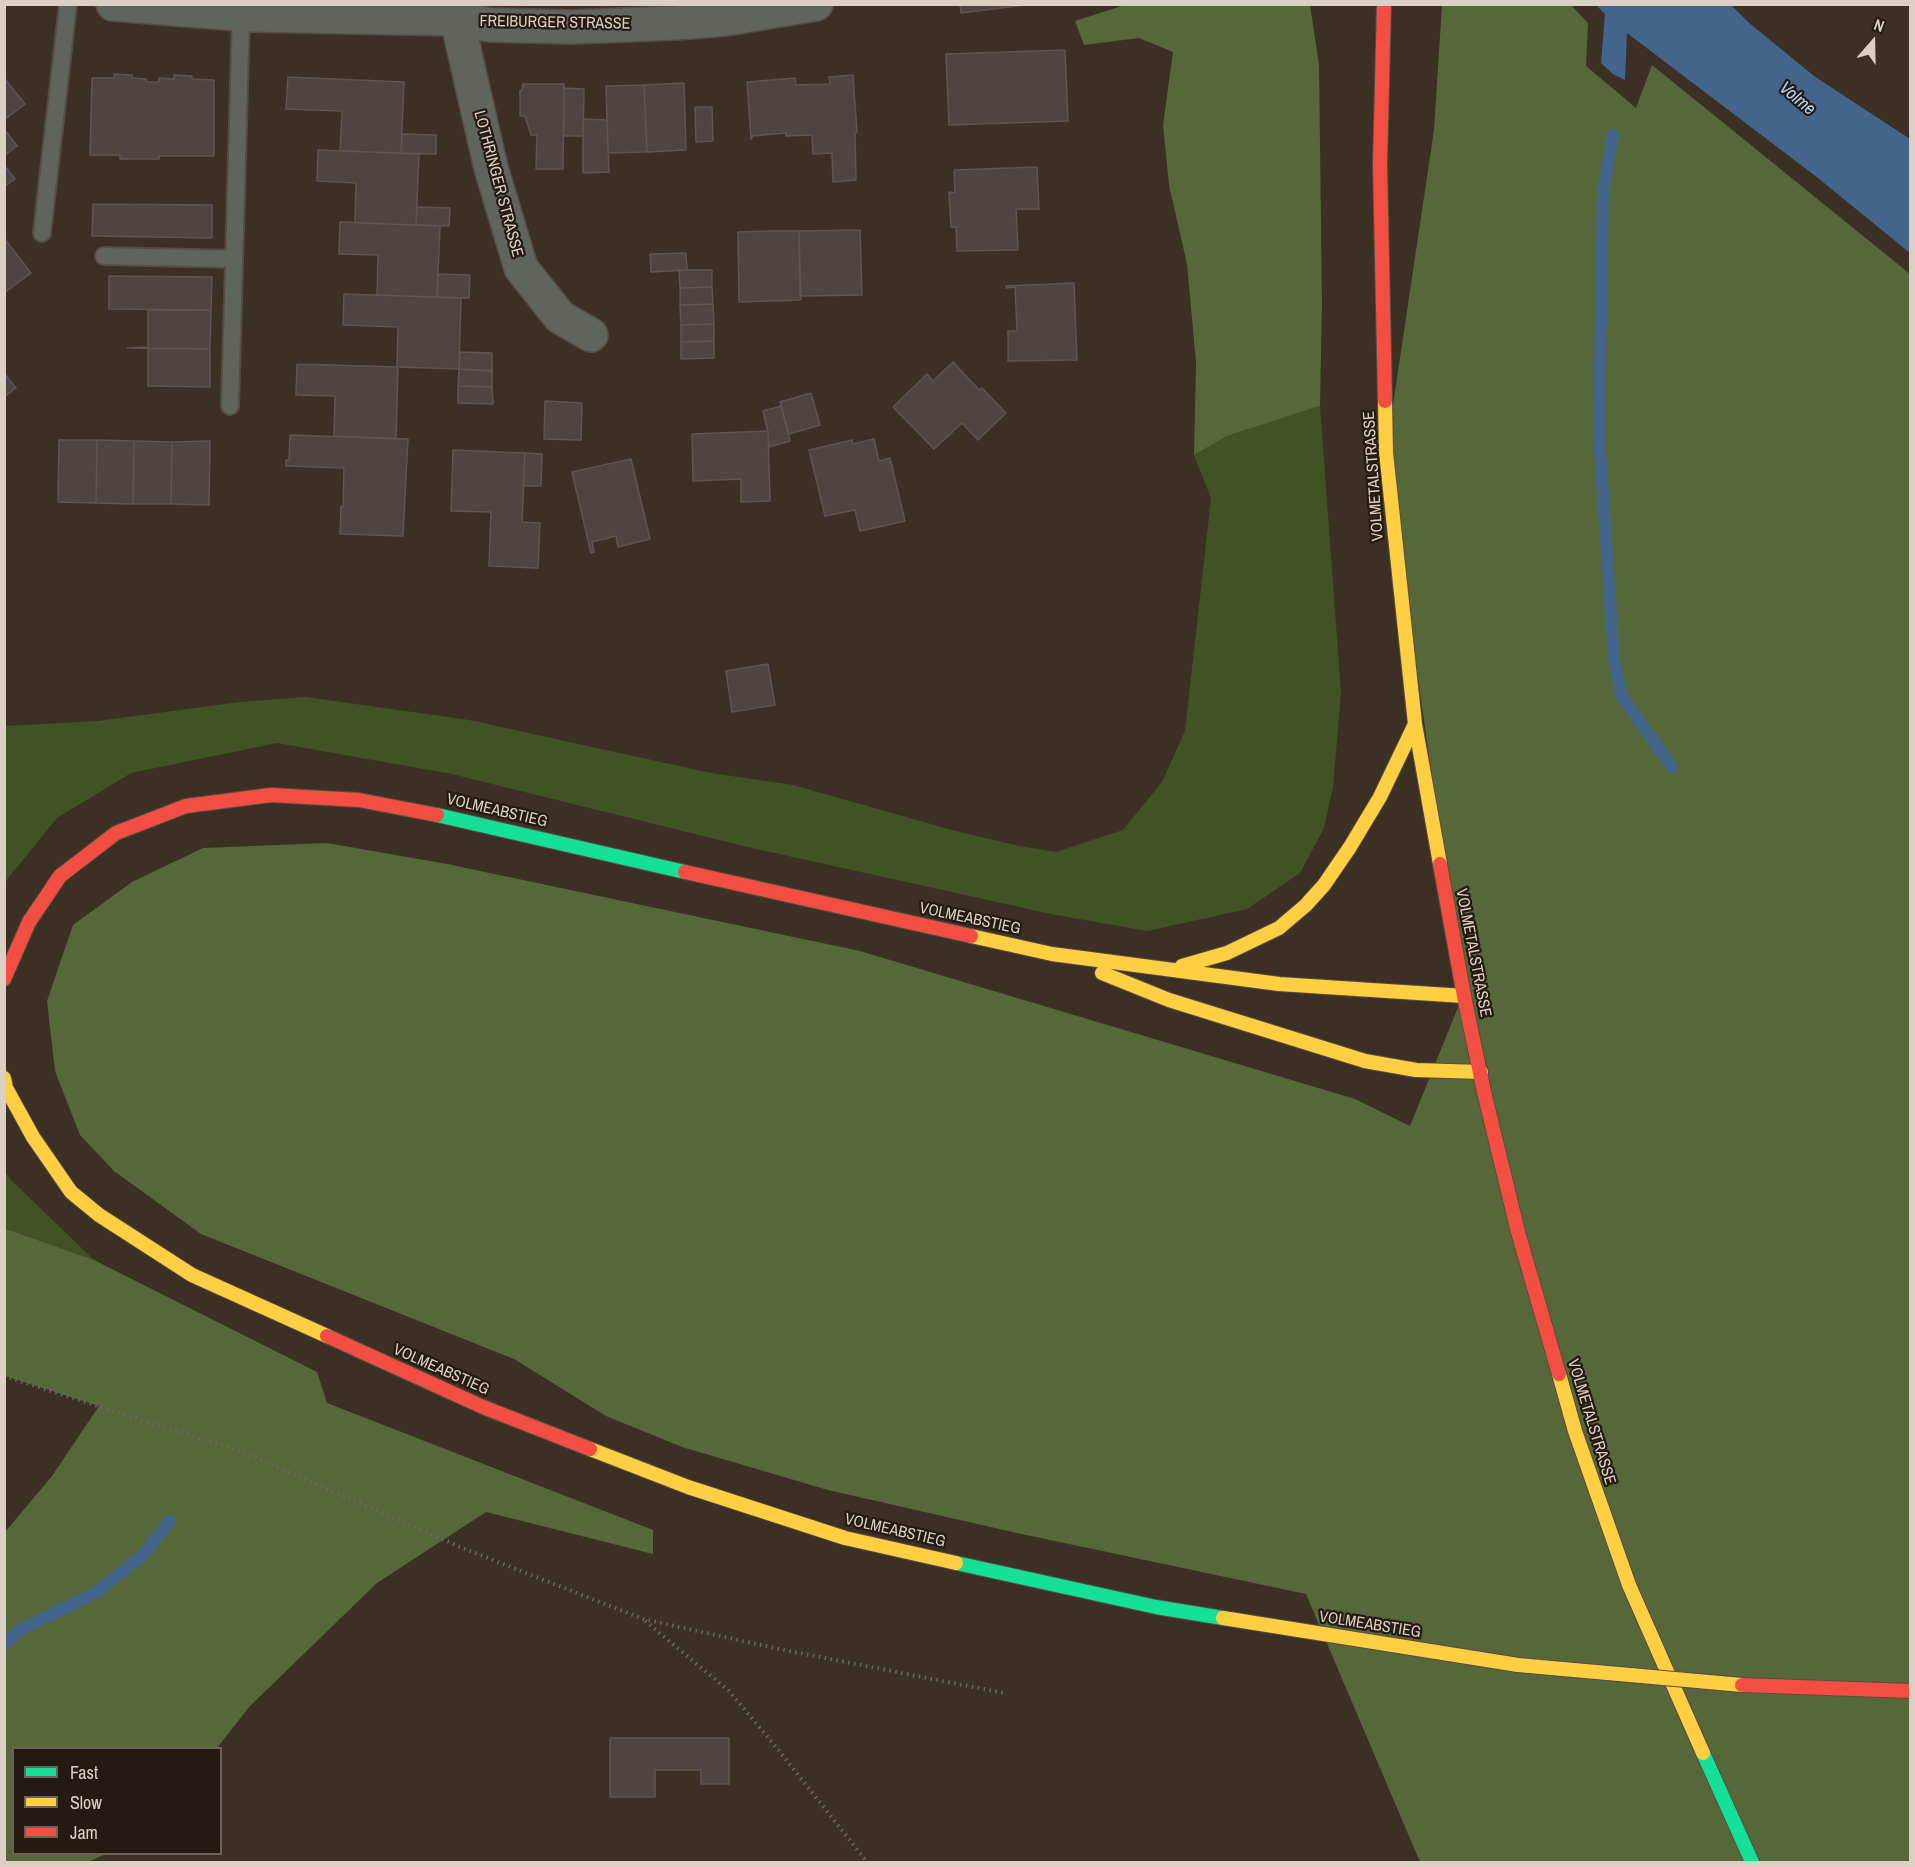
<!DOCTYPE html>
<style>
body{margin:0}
#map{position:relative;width:1915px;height:1867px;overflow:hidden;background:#3c3025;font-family:"Archivo Narrow",sans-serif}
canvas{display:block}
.frame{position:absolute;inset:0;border:6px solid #dccfc3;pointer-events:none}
.legend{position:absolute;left:12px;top:1747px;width:210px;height:108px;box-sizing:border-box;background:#241a12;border:2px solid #6e6259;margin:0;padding:8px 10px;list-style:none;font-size:18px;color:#dccfc3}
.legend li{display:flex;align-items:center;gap:12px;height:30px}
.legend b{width:30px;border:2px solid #6e6259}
.north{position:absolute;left:1843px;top:12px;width:60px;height:60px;-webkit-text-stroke:4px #241a12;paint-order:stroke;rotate:20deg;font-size:16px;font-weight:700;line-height:24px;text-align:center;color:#dccfc3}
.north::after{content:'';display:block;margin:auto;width:21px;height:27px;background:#dccfc3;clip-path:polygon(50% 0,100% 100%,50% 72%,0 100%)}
</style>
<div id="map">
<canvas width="1915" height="1867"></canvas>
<div class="frame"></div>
<ul class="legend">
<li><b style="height:8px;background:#16e098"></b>Fast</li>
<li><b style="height:8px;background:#ffcf43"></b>Slow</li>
<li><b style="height:8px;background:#f24e42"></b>Jam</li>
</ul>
<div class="north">N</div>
</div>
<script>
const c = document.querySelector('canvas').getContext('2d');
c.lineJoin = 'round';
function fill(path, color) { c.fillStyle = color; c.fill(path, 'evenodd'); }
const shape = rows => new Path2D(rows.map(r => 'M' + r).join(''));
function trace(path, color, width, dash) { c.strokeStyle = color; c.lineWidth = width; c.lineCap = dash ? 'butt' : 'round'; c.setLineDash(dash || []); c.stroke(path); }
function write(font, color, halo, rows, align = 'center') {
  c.font = font + ' "Archivo Narrow",sans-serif'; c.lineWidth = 4.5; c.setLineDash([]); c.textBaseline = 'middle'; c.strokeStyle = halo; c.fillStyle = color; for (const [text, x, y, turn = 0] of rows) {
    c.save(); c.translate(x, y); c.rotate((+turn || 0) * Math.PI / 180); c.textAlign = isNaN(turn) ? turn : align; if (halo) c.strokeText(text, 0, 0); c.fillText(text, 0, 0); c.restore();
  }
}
fill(shape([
 [1320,406,1341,693,1333,787,1324,828,1300,873,1247,909,1147,931,1051,914,743,846,452,774,277,743,131,773,57,818,5,882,5,726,98,721,240,702,306,697,469,720,711,773,793,785,952,830,1019,846,1056,852,1123,830,1162,782,1185,731,1211,498,1194,455,1227,436],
 [4,1171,11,1180,94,1260,5,1228]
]), '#415324');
fill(shape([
 [1128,4,1310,5,1319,65,1322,304,1320,406,1227,436,1194,455,1196,362,1187,264,1169,185,1163,125,1173,52,1139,38,1084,45,1075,21],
 [1442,5,1571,5,1588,23,1586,66,1636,108,1652,65,1910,274,1910,1862,1420,1862,1306,1594,1017,1533,828,1490,682,1447,606,1416,514,1359,201,1234,114,1171,80,1135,55,1071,47,1001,73,925,132,882,203,848,327,843,447,864,860,951,1355,1099,1410,1126,1463,995,1386,452,1434,130],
 [4,1228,94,1260,317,1372,327,1403,653,1530,653,1554,486,1512,377,1583,249,1707,217,1748,14,1748,14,1854,106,1854,88,1862,5,1862,5,1532,52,1476,99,1406,5,1376]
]), '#566839');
fill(shape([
 [1596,5,1731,5,1748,22,1814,76,1910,139,1910,253,1818,178,1627,33,1625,80,1613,74,1601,63,1605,14]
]), '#43658c');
trace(shape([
 [1613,135,1603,193,1599,435,1614,661,1622,697,1672,767],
 [4,1644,20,1630,97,1592,144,1554,170,1521]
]), '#43658c', 12);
const building = shape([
 [960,4,1032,4,961,13,960,4],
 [1065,50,1068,121,949,125,946,54,1065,50],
 [114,74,132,75,132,78,146,79,146,82,159,82,159,78,174,79,174,75,192,76,192,79,214,80,214,156,159,156,159,159,120,159,120,155,90,155,92,78,114,78,114,74],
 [853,75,857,132,855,132,856,180,833,182,832,153,813,154,812,135,786,136,786,133,752,136,752,139,751,139,747,82,795,78,796,85,830,84,829,77,853,75],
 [288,77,404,82,401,153,340,151,342,111,286,109,288,77],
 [4,78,25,104,4,120,4,78],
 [684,83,686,150,647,152,644,85,684,83],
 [523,84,564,84,563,169,536,169,537,135,531,135,525,116,520,116,520,90,522,90,523,84],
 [644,85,647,152,608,153,606,86,644,85],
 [564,88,584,89,583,136,564,136,564,88],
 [695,107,712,107,713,141,696,142,695,107],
 [583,119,607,120,609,172,583,173,583,119],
 [4,129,17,146,4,156,4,129],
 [402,134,436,135,436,154,401,153,402,134],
 [318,150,419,154,416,225,355,223,356,183,317,181,318,150],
 [4,165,15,179,4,187,4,165],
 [1037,167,1039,209,1016,209,1018,250,957,251,956,227,951,227,949,192,955,193,954,170,1037,167],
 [93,204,212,205,212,238,92,236,93,204],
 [417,207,450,208,449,226,416,225,417,207],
 [340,222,440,226,437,297,377,295,378,255,339,254,340,222],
 [860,230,862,295,800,296,799,231,860,230],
 [769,231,799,231,801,300,739,302,738,232,769,231],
 [4,238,31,273,4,293,4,238],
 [686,253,687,270,651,272,650,254,686,253],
 [687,270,712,270,712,287,680,288,679,271,687,270],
 [438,274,470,275,469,298,437,297,438,274],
 [109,276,212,277,211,310,109,309,109,276],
 [1074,283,1077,360,1008,361,1008,331,1017,331,1015,287,1006,288,1006,286,1074,283],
 [712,287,713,304,680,305,680,288,712,287],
 [344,294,461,298,459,369,397,367,398,327,343,325,344,294],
 [713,304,714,324,681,325,680,305,713,304],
 [148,310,211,310,210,349,127,348,148,347,148,310],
 [714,324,714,341,681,342,681,325,714,324],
 [714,341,714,358,681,359,681,342,714,341],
 [127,348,210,349,210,387,148,386,148,348,127,348],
 [460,352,492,353,492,371,459,369,460,352],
 [953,362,979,390,982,388,1006,413,978,440,962,423,934,449,893,407,927,374,933,381,953,362],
 [297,364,398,367,396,439,334,436,335,396,296,395,297,364],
 [459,369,492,371,492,387,458,386,459,369],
 [4,373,16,388,4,397,4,373],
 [458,386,492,387,493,404,458,403,458,386],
 [811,393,820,425,789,434,780,402,811,393],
 [545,401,582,403,581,440,544,439,545,401],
 [781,406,790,441,769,447,768,432,763,411,781,406],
 [768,431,770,501,741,502,741,479,693,481,692,434,768,431],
 [290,435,408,439,403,536,340,534,341,506,343,507,344,468,286,466,286,460,289,460,290,435],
 [874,439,879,461,890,458,905,521,860,531,855,510,825,516,809,450,852,440,853,444,874,439],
 [59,440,97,440,96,503,58,502,59,440],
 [97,440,134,441,133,504,96,503,97,440],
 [134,441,172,442,171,504,133,504,134,441],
 [210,441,209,505,171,504,172,442,210,441],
 [453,450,525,453,522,522,540,523,538,568,489,566,491,512,451,511,453,450],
 [525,453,542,454,541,486,523,486,525,453],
 [631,459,650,539,618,547,616,536,592,542,594,552,591,553,572,472,631,459],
 [768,664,775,705,732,712,726,671,768,664],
 [610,1738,729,1738,729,1784,701,1784,701,1770,655,1770,655,1797,610,1797,610,1738]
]);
fill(building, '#4e4441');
trace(building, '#5f5453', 1.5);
const lane = shape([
 [42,233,68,4],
 [104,256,234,259],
 [230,406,241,14]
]);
const street = shape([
 [113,4,251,15,457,19,491,25,572,27,676,23,726,19,816,4],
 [456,4,457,19,491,168,521,268,560,317,591,335]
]);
const fast = shape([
 [437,815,685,872],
 [956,1563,1156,1607,1223,1618],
 [1703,1753,1752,1862]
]);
const slow = shape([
 [1385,401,1386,452,1415,724,1440,864],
 [971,936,1052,954,1279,984,1464,996],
 [1182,966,1227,953,1279,928,1306,905,1324,885,1350,847,1380,797,1415,724],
 [1102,973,1169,1000,1365,1061,1416,1070,1481,1072],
 [4,1078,6,1088,33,1137,71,1192,99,1215,192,1275,327,1336],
 [1559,1374,1575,1431,1629,1585,1703,1753],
 [590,1449,688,1487,845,1538,956,1563],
 [1223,1618,1518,1665]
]);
const jam = shape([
 [1384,4,1380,164,1385,401],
 [1440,864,1464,996,1484,1092,1518,1232,1559,1374],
 [685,872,971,936],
 [4,979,29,922,60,876,116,833,186,806,271,795,359,800,437,815],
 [327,1336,483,1407,590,1449]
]);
trace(lane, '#574d43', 20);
trace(street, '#574d43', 36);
trace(fast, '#574d43', 16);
trace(slow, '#574d43', 16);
trace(jam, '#574d43', 16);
trace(shape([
 [4,1376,245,1453,460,1547,643,1619,779,1649,1004,1693],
 [645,1621,729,1691,780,1752,867,1862]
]), '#686861', 4, [1.5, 4.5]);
trace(lane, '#5f645c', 16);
trace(street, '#5f645c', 33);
trace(fast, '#16e098', 14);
trace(slow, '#ffcf43', 14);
trace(jam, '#f24e42', 14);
const slowBridge = shape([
 [1518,1665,1742,1685]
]);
const jamBridge = shape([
 [1742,1685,1910,1691]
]);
trace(slowBridge, '#574d43', 16, []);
trace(jamBridge, '#574d43', 16, []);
trace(slowBridge, '#ffcf43', 14);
trace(jamBridge, '#f24e42', 14);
write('16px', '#dccfc3', '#241a12', [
 ["FREIBURGER STRASSE",555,23,1],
 ["LOTHRINGER STRASSE",498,184,75],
 ["VOLMETALSTRASSE",1374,476,-94],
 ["VOLMEABSTIEG",497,811,13],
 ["VOLMEABSTIEG",970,919,12],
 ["VOLMETALSTRASSE",1473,953,79],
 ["VOLMEABSTIEG",441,1370,24],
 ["VOLMETALSTRASSE",1591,1422,73],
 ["VOLMEABSTIEG",895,1531,13],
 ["VOLMEABSTIEG",1370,1625,9]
]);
write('italic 18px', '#b2d5fd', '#241a12', [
 ["Volme",1797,99,40]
]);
</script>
